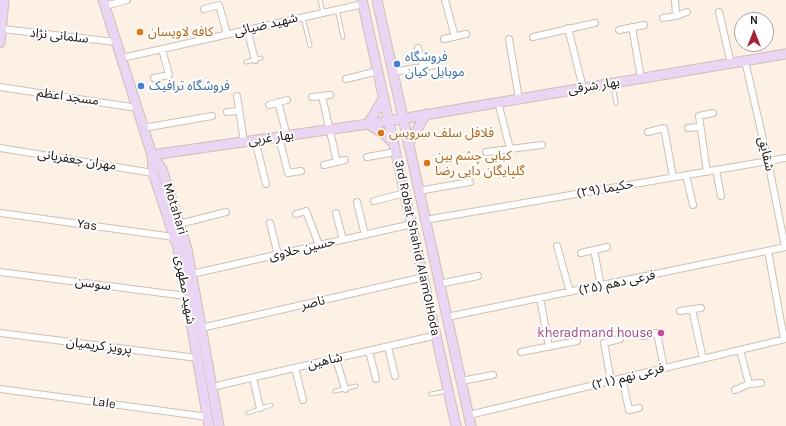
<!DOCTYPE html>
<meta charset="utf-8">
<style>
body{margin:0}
#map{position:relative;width:786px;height:426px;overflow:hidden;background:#fdf1e6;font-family:Karla,sans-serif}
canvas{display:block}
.north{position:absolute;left:734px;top:12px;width:40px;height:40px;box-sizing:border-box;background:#fff;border:1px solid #a5a3a1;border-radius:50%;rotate:0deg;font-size:11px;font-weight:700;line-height:16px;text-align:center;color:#1d1813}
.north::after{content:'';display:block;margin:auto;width:14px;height:18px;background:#b01c31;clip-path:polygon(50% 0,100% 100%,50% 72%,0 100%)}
</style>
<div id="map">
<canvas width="786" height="426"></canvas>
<div class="north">N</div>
</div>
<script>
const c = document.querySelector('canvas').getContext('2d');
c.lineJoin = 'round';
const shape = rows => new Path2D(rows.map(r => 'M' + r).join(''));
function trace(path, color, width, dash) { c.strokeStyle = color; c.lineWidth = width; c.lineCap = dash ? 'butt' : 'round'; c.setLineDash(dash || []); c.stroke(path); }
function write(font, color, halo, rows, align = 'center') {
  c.font = font + ' Karla,"Noto Sans Arabic",sans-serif'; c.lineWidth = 4; c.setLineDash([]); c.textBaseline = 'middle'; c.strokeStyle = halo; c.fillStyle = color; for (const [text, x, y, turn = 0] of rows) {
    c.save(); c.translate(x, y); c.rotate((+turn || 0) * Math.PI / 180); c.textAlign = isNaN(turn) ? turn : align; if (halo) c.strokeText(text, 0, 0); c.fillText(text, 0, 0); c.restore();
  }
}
const lane = shape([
 [320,0,323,13],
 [337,9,343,37],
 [303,17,310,46],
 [246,62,261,58],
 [613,85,616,103],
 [335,391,356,386],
 [431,394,447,391],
 [248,413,271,405]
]);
const street = shape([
 [445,0,455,37],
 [675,0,676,16],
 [105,6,127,0],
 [204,9,219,5,227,34],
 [719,12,731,64],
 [663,18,676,16,687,12],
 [632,27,641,78],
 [568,28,583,88],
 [2,29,116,42],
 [247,29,255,60],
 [619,30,644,25],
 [533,37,595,23],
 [444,39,466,34],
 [509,39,519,99],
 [418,48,423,66],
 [122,58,363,4],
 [745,61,768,161,785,247],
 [392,72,435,65],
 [154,78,169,75,162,49],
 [346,79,378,71],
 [0,87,137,108],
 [237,96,244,142],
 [322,96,337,162],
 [312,97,330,95],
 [278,102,287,136],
 [498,102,510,149],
 [269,105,287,100],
 [227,112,239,111],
 [143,128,212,116],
 [688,128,700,127],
 [648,132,664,128,673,177],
 [279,137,288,173,301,171],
 [255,140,266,184],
 [0,148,153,173],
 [486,152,542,145],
 [367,157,396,152],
 [324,165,345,160],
 [716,170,721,196],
 [707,172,699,116,713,113],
 [686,175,693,205],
 [418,191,470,182],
 [374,201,405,193],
 [357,202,365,235],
 [0,213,174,237],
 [336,213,343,240],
 [296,214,306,211,319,245],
 [425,220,786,158],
 [270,223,278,255],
 [179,224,226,212],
 [557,246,570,292],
 [594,250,601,286],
 [768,251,784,339],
 [581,253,607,247],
 [0,272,186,296],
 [192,274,412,224],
 [439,284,478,276],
 [540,298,549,347],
 [692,309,703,359],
 [680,311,701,308],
 [447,317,786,247],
 [201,328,424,277],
 [0,333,197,358],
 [643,336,657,333,664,368],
 [388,347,395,376],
 [740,350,749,384],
 [369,351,376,379],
 [521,352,577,341],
 [336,359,345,389],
 [295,368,303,400],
 [253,378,260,408],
 [622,378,629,410,639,408],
 [461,381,493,375],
 [611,381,604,343,620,339],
 [212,387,437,335],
 [0,389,208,417],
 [735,390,749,384,761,383],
 [469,415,786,339]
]);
const secondary = shape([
 [103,0,152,155,153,173,178,248,209,426],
 [362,0,456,426],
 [377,0,471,426],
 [0,43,4,0],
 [384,97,368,124,384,134,394,144],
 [408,145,426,114],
 [152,155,389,121,786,54],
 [152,155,162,169,187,249,219,426]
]);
trace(lane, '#cfc0b2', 5);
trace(street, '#cfc0b2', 8);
trace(secondary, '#cfc0b2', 11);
trace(lane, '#fff', 3);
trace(street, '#fff', 6);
trace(secondary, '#ebd5f5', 9);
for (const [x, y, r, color] of [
 [140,32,4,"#e8710a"],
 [397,64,4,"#3f7fe0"],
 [141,86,4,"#3f7fe0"],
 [381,133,4,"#e8710a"],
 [427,163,4,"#e8710a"],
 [661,333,4,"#d1479c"]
]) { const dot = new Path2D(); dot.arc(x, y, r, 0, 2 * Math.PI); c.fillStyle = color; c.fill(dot); trace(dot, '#fff', 1.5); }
write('13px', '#1d1813', '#fff', [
 ["شهید ضیائی",266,25,-13],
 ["سلمانی نژاد",59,36,6],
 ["بهار شرقی",594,86,-9],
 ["مسجد اعظم",68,97,8],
 ["بهار غربی",271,138,-8],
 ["شقایق",766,154,78],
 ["مهران جعفریانی",77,160,9],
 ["حکیما (۲۹)",605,189,-10],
 ["Motahari",175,209,73],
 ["Yas",87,225,8],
 ["3rd Robat Shahid AlamOlHoda",417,248,78],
 ["حسین حلاوی",302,249,-13],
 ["فرعی دهم (۲۵)",617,283,-12],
 ["سوسن",93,284,8],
 ["شهید مطهری",185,290,80],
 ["ناصر",313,303,-13],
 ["پرویز کریمیان",99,346,7],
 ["شاهین",325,361,-13],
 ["فرعی نهم (۲۱)",628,377,-14],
 ["Lale",104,403,8]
]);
write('13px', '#c56008', '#fff', [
 ["کافه لاویسان",148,32],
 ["فلافل سلف سرویس",389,133],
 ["کبابی چشم بین",435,156],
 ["گلپایگان دایی رضا",435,171]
], 'left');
write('13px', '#366cbe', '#fff', [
 ["فروشگاه",405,57],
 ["موبایل کیان",405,72],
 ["فروشگاه ترافیک",149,86]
], 'left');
write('13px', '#b23c85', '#fff', [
 ["kheradmand house",653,333]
], 'right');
</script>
